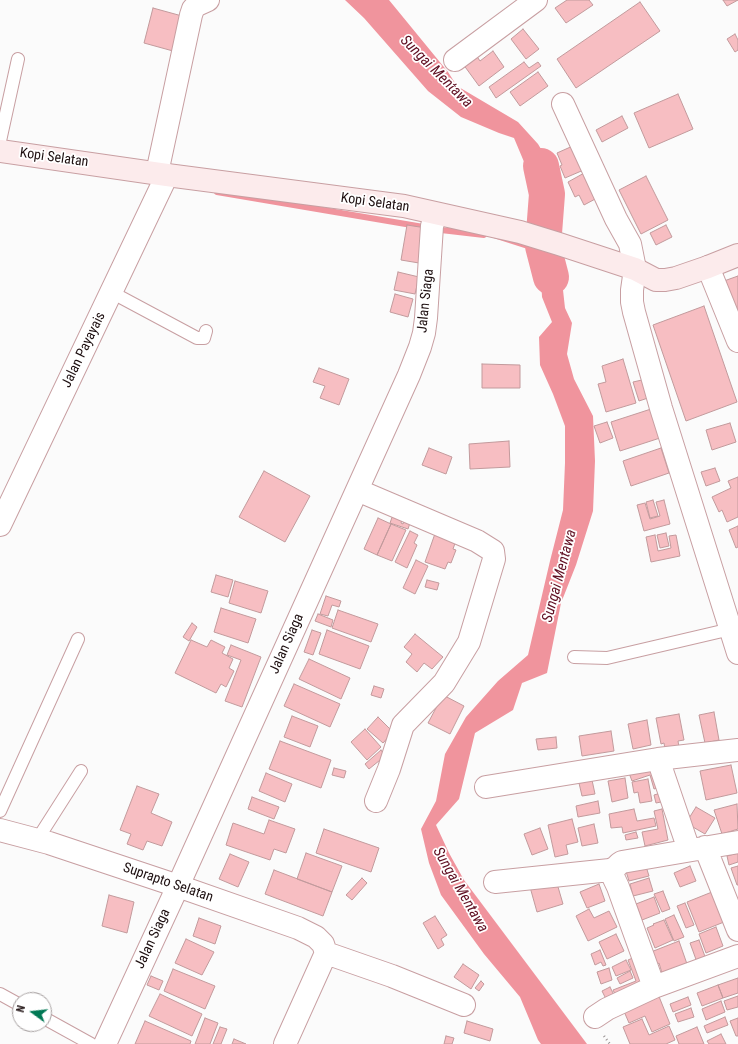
<!DOCTYPE html>
<style>
body{margin:0}
#map{position:relative;width:738px;height:1044px;overflow:hidden;background:#fbfbfb;font-family:"Roboto Condensed",sans-serif}
canvas{display:block}
.north{position:absolute;left:12px;top:992px;width:40px;height:40px;box-sizing:border-box;background:#fff;border:1px solid #a59f9f;border-radius:50%;rotate:285deg;font-size:11px;font-weight:700;line-height:16px;text-align:center;color:#1d0f10}
.north::after{content:'';display:block;margin:auto;width:14px;height:18px;background:#017854;clip-path:polygon(50% 0,100% 100%,50% 72%,0 100%)}
</style>
<div id="map">
<canvas width="738" height="1044"></canvas>
<div class="north">N</div>
</div>
<script>
const c = document.querySelector('canvas').getContext('2d');
c.lineJoin = 'round';
function fill(path, color) { c.fillStyle = color; c.fill(path, 'evenodd'); }
const shape = rows => new Path2D(rows.map(r => 'M' + r).join(''));
function trace(path, color, width, dash) { c.strokeStyle = color; c.lineWidth = width; c.lineCap = dash ? 'butt' : 'round'; c.setLineDash(dash || []); c.stroke(path); }
function write(font, color, halo, rows, align = 'center') {
  c.font = font + ' "Roboto Condensed",sans-serif'; c.lineWidth = 3.5; c.setLineDash([]); c.textBaseline = 'middle'; c.strokeStyle = halo; c.fillStyle = color; for (const [text, x, y, turn = 0] of rows) {
    c.save(); c.translate(x, y); c.rotate((+turn || 0) * Math.PI / 180); c.textAlign = isNaN(turn) ? turn : align; if (halo) c.strokeText(text, 0, 0); c.fillText(text, 0, 0); c.restore();
  }
}
fill(shape([
 [345,0,389,0,448,72,457,86,518,122,538,144,544,154,557,187,554,199,562,220,541,212,542,208,535,188,514,138,499,133,461,117,428,91,364,18],
 [484,235,527,236,559,254,565,308,572,323,567,354,574,379,593,416,595,461,593,511,576,565,561,603,547,673,522,683,513,710,475,733,459,799,436,825,449,853,464,880,587,1044,541,1044,538,1040,520,997,484,954,441,895,429,863,421,829,436,801,445,754,466,717,498,681,528,655,550,561,563,510,565,463,565,426,553,394,540,365,539,337,552,322,542,297,540,253]
]), '#f0949d');
trace(shape([
 [217,192,441,230,484,235]
]), '#f0949d', 6);
trace(shape([
 [541,166,547,194,543,246,551,277]
]), '#f0949d', 36);
const building = shape([
 [567,0,589,0,593,5,566,23,555,8,567,0],
 [723,0,738,0,727,6,723,0],
 [640,2,660,31,576,88,557,59,640,2],
 [153,8,182,16,173,51,144,43,153,8],
 [523,29,539,49,526,59,511,39,523,29],
 [735,34,738,40,738,50,735,52,727,39,735,34],
 [493,51,504,67,479,86,463,64,476,55,480,61,493,51],
 [524,62,529,68,538,62,541,66,496,98,489,87,524,62],
 [538,72,548,86,520,106,510,92,538,72],
 [678,94,693,129,649,148,634,113,678,94],
 [622,116,628,128,602,142,596,130,622,116],
 [575,145,586,169,565,178,560,166,562,165,557,153,575,145],
 [586,172,599,197,584,205,579,195,575,197,568,182,586,172],
 [646,176,668,220,641,234,619,190,646,176],
 [407,225,426,228,419,263,401,260,407,225],
 [666,225,672,237,656,245,650,233,666,225],
 [398,272,419,277,415,294,394,290,398,272],
 [738,276,738,317,724,281,738,276],
 [395,294,413,299,408,317,390,312,395,294],
 [704,306,737,402,686,421,653,325,704,306],
 [623,359,636,403,606,412,598,384,606,382,602,366,623,359],
 [482,364,520,365,520,388,482,388,482,364],
 [319,368,349,379,339,405,320,398,325,386,313,382,319,368],
 [642,380,648,398,639,401,633,382,642,380],
 [651,409,660,438,620,451,611,422,651,409],
 [607,422,613,438,600,443,594,426,607,422],
 [730,423,736,442,712,450,706,430,730,423],
 [509,441,510,467,470,469,469,444,509,441],
 [429,448,452,457,446,474,422,465,429,448],
 [661,448,669,473,631,486,623,461,661,448],
 [715,468,720,481,706,486,701,472,715,468],
 [264,471,310,496,285,542,239,517,264,471],
 [738,477,738,517,727,522,722,510,719,512,712,497,731,488,728,481,738,477],
 [653,500,658,516,650,518,646,502,653,500],
 [664,500,670,524,644,531,637,505,645,503,650,519,660,516,656,502,664,500],
 [395,509,404,513,401,523,403,524,407,515,412,517,408,529,390,523,395,509],
 [378,518,391,524,377,555,364,549,378,518],
 [391,524,406,530,392,561,377,555,391,524],
 [738,526,738,547,736,548,729,530,738,526],
 [437,528,458,535,453,549,456,550,451,563,448,562,445,569,425,562,437,528],
 [410,531,418,535,414,543,417,545,407,568,395,562,410,531],
 [666,533,669,546,660,548,657,535,666,533],
 [655,535,658,551,671,548,669,536,676,535,680,556,651,562,646,537,655,535],
 [416,560,428,566,415,594,403,588,416,560],
 [216,575,233,580,228,597,211,592,216,575],
 [427,580,439,583,437,590,425,587,427,580],
 [235,581,268,591,261,613,229,603,235,581],
 [326,596,341,601,339,607,332,605,328,616,320,614,326,596],
 [221,608,256,619,248,643,214,632,221,608],
 [338,610,378,624,371,642,332,628,338,610],
 [318,614,333,620,331,627,315,621,318,614],
 [192,623,197,627,189,641,183,637,192,623],
 [312,630,321,633,313,655,304,652,312,630],
 [327,630,369,646,360,669,319,654,327,630],
 [415,634,443,657,432,669,424,663,417,672,406,662,412,654,404,647,415,634],
 [191,640,207,647,211,640,225,647,222,653,233,659,229,668,234,671,226,687,221,684,216,693,175,673,191,640],
 [231,645,261,657,242,707,225,701,241,660,227,655,231,645],
 [309,659,350,678,341,699,299,679,309,659],
 [294,684,340,704,330,727,284,706,294,684],
 [374,686,384,689,381,698,371,695,374,686],
 [443,695,464,706,450,734,428,723,443,695],
 [714,712,719,740,705,743,699,715,714,712],
 [679,714,684,740,678,741,679,747,665,749,664,743,661,744,656,718,679,714],
 [292,716,318,726,310,747,284,737,292,716],
 [378,717,393,732,383,743,367,729,378,717],
 [647,720,651,745,633,749,628,724,647,720],
 [365,729,381,747,367,760,351,742,365,729],
 [611,731,614,751,582,756,579,736,611,731],
 [556,737,557,748,538,750,536,739,556,737],
 [280,741,331,760,321,788,269,769,280,741],
 [381,750,385,756,369,769,365,764,381,750],
 [731,765,737,793,706,800,700,771,731,765],
 [655,766,661,787,654,789,650,775,632,781,629,773,655,766],
 [334,768,346,771,344,778,332,775,334,768],
 [266,773,292,784,285,802,259,791,266,773],
 [625,778,628,798,612,802,608,781,625,778],
 [648,779,652,801,640,803,638,792,634,793,632,782,648,779],
 [592,780,595,794,582,796,579,783,592,780],
 [137,786,159,794,151,813,172,822,162,846,147,841,143,850,127,844,131,834,120,830,137,786],
 [664,792,666,801,656,803,654,795,664,792],
 [252,797,279,807,274,819,248,809,252,797],
 [598,801,600,813,578,817,576,806,598,801],
 [737,804,738,829,722,834,714,810,737,804],
 [696,807,715,818,705,834,686,823,696,807],
 [634,809,637,821,654,818,656,826,623,833,622,827,611,828,609,814,634,809],
 [662,809,668,840,645,846,642,832,658,829,654,811,662,809],
 [572,819,578,842,566,845,568,854,555,857,548,825,572,819],
 [269,820,295,829,286,853,274,849,270,860,226,845,233,823,264,834,269,820],
 [594,824,598,843,582,846,578,828,594,824],
 [540,828,548,849,532,855,524,834,540,828],
 [324,829,379,848,371,872,316,853,324,829],
 [636,832,638,838,626,840,625,835,636,832],
 [306,853,342,866,332,892,297,879,306,853],
 [738,853,738,862,729,865,727,856,738,853],
 [230,854,249,862,238,887,219,879,230,854],
 [645,863,649,876,629,881,625,868,645,863],
 [690,866,696,881,680,887,674,873,690,866],
 [738,866,738,885,737,885,731,868,738,866],
 [274,870,332,892,323,916,265,894,274,870],
 [362,878,367,883,352,900,346,895,362,878],
 [649,878,653,891,633,896,630,884,649,878],
 [556,880,563,904,537,912,530,887,556,880],
 [599,884,605,901,587,908,580,892,599,884],
 [663,891,670,909,662,912,654,894,663,891],
 [712,892,724,922,699,932,687,902,712,892],
 [109,895,134,902,127,933,102,926,109,895],
 [654,897,660,913,642,920,636,904,654,897],
 [685,903,694,925,686,928,677,906,685,903],
 [589,909,594,918,609,911,617,927,588,941,576,916,589,909],
 [674,915,684,937,674,941,665,919,674,915],
 [435,916,447,935,441,939,444,945,438,949,423,923,435,916],
 [199,918,221,926,215,944,193,936,199,918],
 [664,920,673,940,655,948,647,928,654,925,653,924,664,920],
 [716,927,723,946,706,953,699,934,716,927],
 [616,934,624,951,607,959,599,942,616,934],
 [186,939,214,952,202,975,175,963,186,939],
 [699,940,707,962,698,965,690,943,699,940],
 [679,941,687,964,662,973,659,963,656,965,651,952,679,941],
 [600,950,606,965,603,966,601,962,595,965,591,954,600,950],
 [635,957,645,984,616,996,613,990,636,981,628,960,635,957],
 [626,960,631,970,616,976,612,967,626,960],
 [463,964,479,975,471,989,454,977,463,964],
 [609,968,612,980,601,984,597,972,609,968],
 [173,969,215,986,205,1009,164,991,173,969],
 [630,971,633,978,620,984,617,978,630,971],
 [151,976,163,981,159,990,147,985,151,976],
 [738,978,738,993,723,998,718,985,738,978],
 [481,981,484,984,479,991,475,988,481,981],
 [718,985,723,998,702,1006,697,993,718,985],
 [610,987,614,995,606,999,602,991,610,987],
 [160,994,202,1014,192,1036,149,1016,160,994],
 [658,994,670,1024,652,1032,645,1016,629,1023,623,1009,658,994],
 [738,996,738,1007,727,1010,724,1001,738,996],
 [688,997,691,1005,673,1012,670,1004,688,997],
 [721,1001,725,1012,706,1020,702,1009,721,1001],
 [691,1008,694,1017,678,1022,675,1014,691,1008],
 [725,1017,728,1025,707,1033,704,1026,725,1017],
 [205,1018,218,1023,210,1044,195,1044,205,1018],
 [738,1018,738,1036,736,1036,730,1021,738,1018],
 [642,1019,649,1035,669,1026,675,1040,666,1044,630,1044,623,1027,642,1019],
 [145,1021,191,1041,190,1044,135,1044,145,1021],
 [467,1021,493,1029,490,1041,464,1033,467,1021],
 [220,1027,227,1029,221,1044,213,1044,220,1027],
 [697,1027,704,1044,679,1044,676,1036,697,1027],
 [721,1034,726,1044,709,1044,707,1041,721,1034],
 [446,1036,454,1038,452,1044,444,1044,446,1036],
 [234,1039,246,1044,232,1044,234,1039]
]);
fill(building, '#f7bec2');
trace(building, '#c29a9c', 1);
const lane = shape([
 [0,141,18,59],
 [111,292,197,338,204,338,206,331],
 [574,657,607,658,731,629],
 [0,811,78,639],
 [37,840,81,771],
 [0,994,20,1005],
 [44,1018,91,1044]
]);
const street = shape([
 [455,60,536,0],
 [563,104,616,219,630,244,635,269,632,290,632,302,634,312,661,408,738,653],
 [157,173,191,15,193,9,197,5,208,0],
 [708,267,738,341],
 [357,490,477,541,493,551,494,559,469,642,444,683,403,725,389,769,376,801],
 [0,525,167,175],
 [658,759,689,850],
 [486,787,658,759,738,750],
 [0,830,49,843,178,886,298,928,316,937,323,944,326,953],
 [705,847,738,930],
 [610,870,618,887,654,987],
 [495,882,610,870,615,868,619,864,622,862,738,842],
 [326,953,392,976,464,1005],
 [595,1017,607,1009,654,987,738,956],
 [105,1044,178,886,409,375,420,347,424,333,426,318,432,226,436,214],
 [285,1044,326,953]
]);
const secondary = shape([
 [0,151,167,175,404,206,520,232,559,244,635,269,656,280,665,280,676,278,708,267,738,255]
]);
trace(lane, '#c89fa2', 14);
trace(street, '#c89fa2', 24);
trace(secondary, '#c89fa2', 24);
trace(shape([
 [604,1036,610,1044]
]), '#958f8f', 2.5, [1, 3]);
trace(lane, '#fff', 12);
trace(street, '#fff', 22);
trace(secondary, '#fcebec', 22);
write('14px', '#1d0f10', '#fff', [
 ["Kopi Selatan",54,158,8],
 ["Kopi Selatan",375,203,8],
 ["Jalan Siaga",426,301,-84],
 ["Jalan Payayais",84,350,-64],
 ["Jalan Siaga",287,644,-66],
 ["Suprapto Selatan",168,883,19],
 ["Jalan Siaga",153,939,-65]
]);
write('italic 15px', '#600f22', '#fff', [
 ["Sungai Mentawa",436,72,45],
 ["Sungai Mentawa",560,576,-75],
 ["Sungai Mentawa",460,890,60]
]);
</script>
